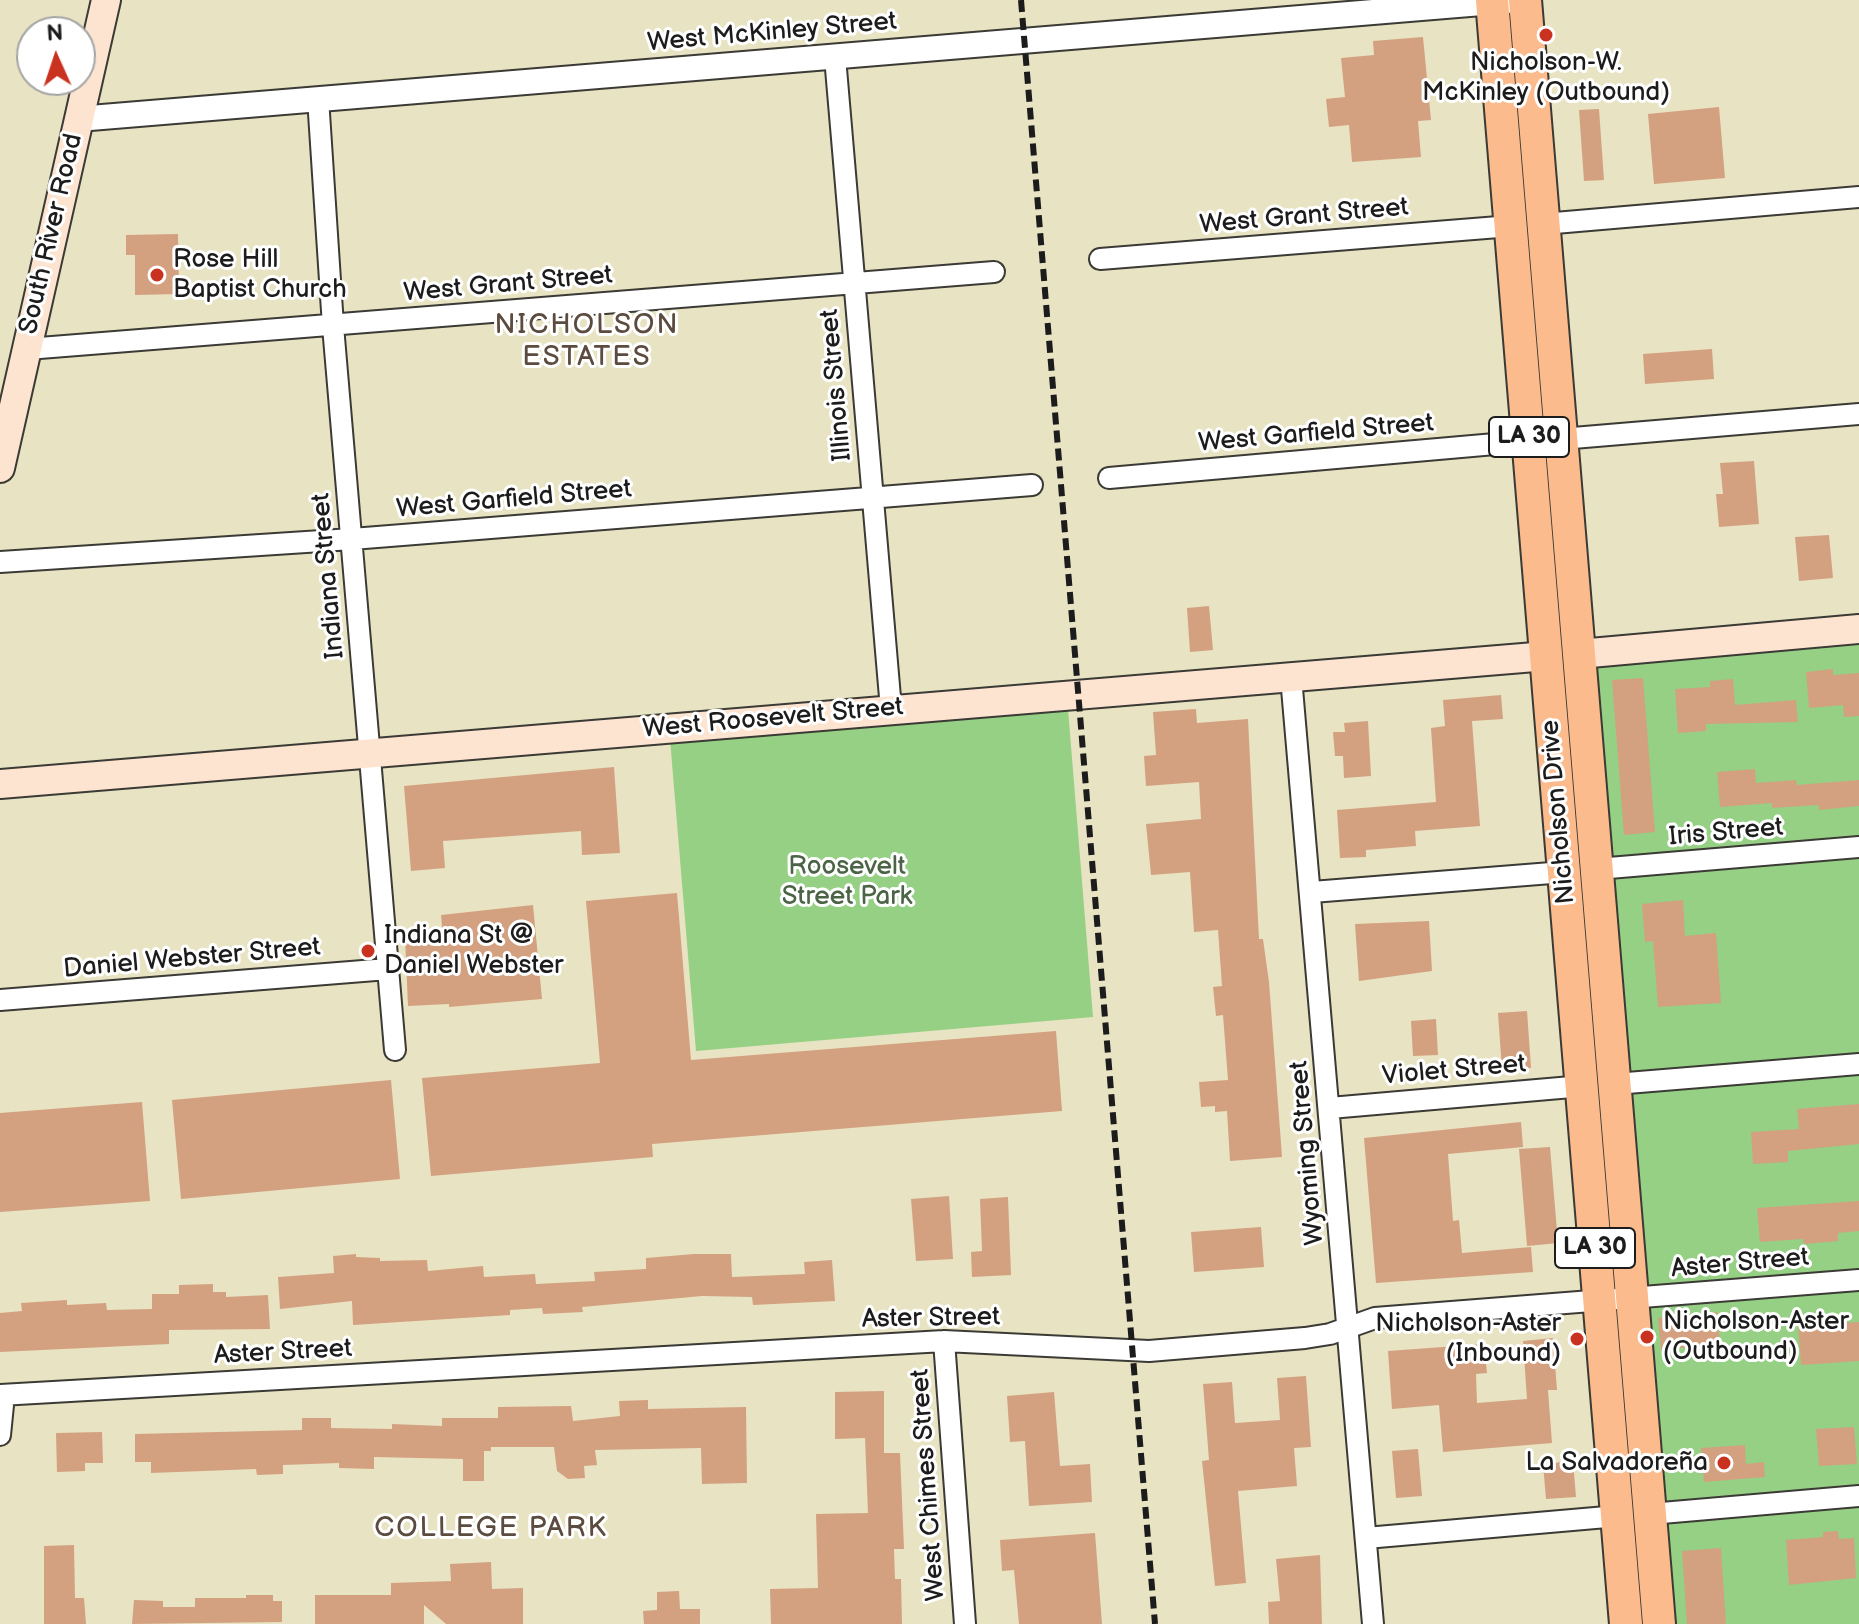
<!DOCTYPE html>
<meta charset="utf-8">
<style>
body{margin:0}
#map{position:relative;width:1859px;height:1624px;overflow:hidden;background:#e8e3c2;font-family:"Balsamiq Sans",sans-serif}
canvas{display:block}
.north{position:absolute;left:16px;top:16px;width:80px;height:80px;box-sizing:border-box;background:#fff;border:2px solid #a4a4a4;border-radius:50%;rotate:357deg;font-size:22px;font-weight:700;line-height:32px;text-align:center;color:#1c1c1c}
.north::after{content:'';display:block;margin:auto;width:28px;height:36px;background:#c8321e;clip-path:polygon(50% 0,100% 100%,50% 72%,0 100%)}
</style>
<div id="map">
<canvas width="1859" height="1624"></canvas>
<div class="north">N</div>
</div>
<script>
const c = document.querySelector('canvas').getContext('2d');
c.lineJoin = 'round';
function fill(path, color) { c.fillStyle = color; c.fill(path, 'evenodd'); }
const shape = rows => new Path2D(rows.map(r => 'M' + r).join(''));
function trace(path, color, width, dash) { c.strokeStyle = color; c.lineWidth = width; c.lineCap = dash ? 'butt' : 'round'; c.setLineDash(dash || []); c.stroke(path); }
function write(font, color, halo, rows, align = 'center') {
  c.font = font + ' "Balsamiq Sans",sans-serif'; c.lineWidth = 6; c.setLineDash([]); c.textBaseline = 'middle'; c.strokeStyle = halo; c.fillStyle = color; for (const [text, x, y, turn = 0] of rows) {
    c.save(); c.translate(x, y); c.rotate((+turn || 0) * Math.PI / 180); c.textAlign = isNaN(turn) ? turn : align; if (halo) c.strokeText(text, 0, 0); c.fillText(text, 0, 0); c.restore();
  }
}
fill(shape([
 [1859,631,1859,1624,1659,1624,1579,654],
 [1068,709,1093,1017,696,1051,670,739]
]), '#95d084');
fill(shape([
 [1423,37,1431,120,1418,121,1421,157,1352,162,1349,125,1329,127,1326,99,1345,97,1341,58,1374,55,1373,41],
 [1719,107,1725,178,1654,184,1648,114],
 [1599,109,1604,180,1584,181,1579,110],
 [178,234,179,294,135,295,135,255,126,255,126,235],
 [1712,349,1714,379,1645,384,1643,354],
 [1754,461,1759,524,1719,527,1716,494,1723,494,1720,463],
 [1829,535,1833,578,1799,581,1795,537],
 [1209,606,1213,650,1190,652,1187,608],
 [1833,669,1833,675,1859,673,1859,716,1844,717,1843,705,1809,708,1806,672],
 [1643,678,1655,832,1624,835,1612,680],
 [1733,679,1735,705,1796,700,1798,722,1706,724,1706,731,1678,733,1675,689,1710,687,1710,681],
 [1501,695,1503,719,1472,721,1480,826,1415,831,1416,846,1366,850,1366,857,1340,858,1337,810,1436,802,1431,728,1445,726,1443,700],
 [1196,709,1197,723,1248,719,1259,939,1263,939,1269,982,1282,1157,1230,1161,1227,1111,1215,1112,1215,1106,1201,1107,1199,1082,1228,1080,1223,1015,1216,1016,1213,987,1222,986,1218,930,1194,932,1190,872,1151,875,1146,824,1201,819,1199,782,1146,786,1144,756,1156,755,1153,712],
 [1368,721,1371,776,1344,778,1343,756,1335,756,1333,732,1345,732,1344,723],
 [614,767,620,853,582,855,581,831,443,841,445,868,411,871,404,786],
 [1755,769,1756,783,1796,780,1797,785,1859,780,1859,806,1819,810,1819,805,1772,808,1772,803,1720,807,1717,772],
 [677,893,691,1060,1056,1031,1062,1111,652,1144,653,1157,431,1176,422,1078,600,1063,586,901],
 [1683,900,1685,936,1716,933,1721,1003,1658,1007,1653,941,1645,942,1642,904],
 [533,905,542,999,449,1007,449,1004,408,1006,405,938,443,937,441,915],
 [1429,921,1432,971,1359,981,1355,924],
 [1527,1011,1531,1068,1502,1070,1498,1013],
 [1436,1019,1438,1055,1413,1056,1411,1021],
 [391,1080,400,1179,181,1199,172,1100],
 [142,1102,150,1201,0,1212,0,1113],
 [1859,1104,1859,1144,1788,1151,1788,1162,1753,1164,1751,1132,1799,1129,1797,1109],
 [1521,1122,1523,1147,1448,1154,1453,1221,1459,1220,1462,1253,1531,1247,1533,1272,1376,1283,1364,1138],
 [1550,1147,1558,1243,1527,1246,1519,1149],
 [949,1196,953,1259,916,1261,911,1199],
 [1008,1197,1011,1275,972,1277,971,1252,982,1251,980,1199],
 [1859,1201,1859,1231,1838,1233,1838,1241,1804,1244,1803,1239,1760,1242,1757,1208],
 [1261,1227,1264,1267,1194,1272,1191,1232],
 [356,1254,356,1257,380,1258,380,1261,427,1260,428,1271,483,1266,484,1277,535,1274,536,1284,595,1281,594,1272,646,1269,646,1258,694,1254,731,1254,732,1277,805,1274,804,1262,832,1260,835,1301,753,1305,752,1297,702,1296,582,1307,583,1312,543,1314,542,1308,510,1310,510,1315,353,1325,352,1301,280,1309,278,1277,334,1273,333,1256],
 [213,1284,213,1292,226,1292,226,1297,268,1295,270,1329,169,1330,169,1344,0,1352,0,1313,22,1311,21,1303,67,1300,67,1305,106,1303,107,1310,152,1309,152,1294,179,1294,179,1285],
 [1717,1312,1720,1344,1661,1350,1658,1318],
 [1859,1322,1859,1361,1801,1365,1798,1325],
 [1553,1338,1557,1390,1548,1390,1552,1443,1443,1452,1439,1405,1392,1409,1388,1351,1484,1344,1487,1373,1476,1374,1477,1403,1527,1399,1523,1341],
 [1306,1376,1311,1447,1294,1448,1297,1486,1238,1491,1246,1583,1215,1586,1202,1461,1209,1460,1203,1384,1232,1382,1235,1423,1280,1420,1277,1378],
 [884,1391,884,1453,900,1453,904,1549,894,1549,895,1579,901,1579,902,1624,771,1624,770,1589,818,1588,816,1514,868,1513,865,1438,835,1439,835,1392],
 [1054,1392,1060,1466,1090,1464,1092,1502,1029,1506,1025,1441,1010,1442,1007,1396],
 [648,1400,648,1409,746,1407,747,1483,702,1484,701,1448,595,1450,597,1465,584,1466,585,1478,568,1479,557,1471,554,1447,491,1447,491,1451,484,1451,484,1481,463,1481,463,1459,374,1457,374,1469,339,1468,339,1463,283,1465,283,1474,257,1475,256,1469,151,1473,151,1462,135,1462,135,1434,302,1430,302,1418,331,1418,331,1428,392,1429,392,1424,442,1426,442,1418,498,1418,498,1407,571,1406,573,1421,620,1416,619,1401],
 [1854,1427,1857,1464,1819,1466,1816,1429],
 [102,1432,103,1463,85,1463,85,1471,57,1472,56,1433],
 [1745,1445,1746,1464,1764,1462,1765,1477,1704,1482,1701,1448],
 [1418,1449,1422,1496,1396,1498,1392,1451],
 [1573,1461,1576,1497,1546,1499,1543,1464],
 [1838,1531,1839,1539,1854,1538,1856,1578,1789,1585,1786,1540,1823,1537,1823,1532],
 [1095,1533,1102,1624,1019,1624,1014,1570,1002,1571,1000,1540],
 [74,1545,75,1598,84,1598,86,1624,44,1624,44,1546],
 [1721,1548,1726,1624,1687,1624,1682,1551],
 [1320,1555,1322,1624,1269,1624,1268,1602,1280,1601,1276,1559],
 [491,1562,492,1589,523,1588,523,1624,446,1624,424,1605,424,1624,315,1624,315,1595,391,1595,391,1583,451,1581,450,1564],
 [679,1591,680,1609,700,1609,700,1624,644,1624,643,1611,657,1610,657,1592],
 [246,1595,273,1595,273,1601,282,1601,282,1622,132,1624,134,1600,163,1601,163,1607,195,1607,195,1598,246,1598]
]), '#d3a180');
const minor = shape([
 [835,57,891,709],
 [318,98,333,326,395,1050],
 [1543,224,1859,197],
 [1100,259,1511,226],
 [27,349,994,272],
 [1561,439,1859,414],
 [1109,478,1529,441],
 [0,562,352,539,1032,485],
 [1291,677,1373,1624],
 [1597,869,1859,847],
 [1312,892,1564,872],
 [0,1000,388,969],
 [1615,1084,1859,1064],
 [1330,1108,1583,1086],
 [944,1341,965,1624],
 [0,1395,944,1341,1149,1351,1305,1338,1330,1334,1375,1318,1859,1280],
 [0,1435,4,1395],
 [1650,1514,1859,1496],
 [1366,1538,1618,1516]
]);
const tertiary = shape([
 [78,119,1518,0]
]);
const secondary = shape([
 [0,468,106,0],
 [1579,654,1859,629],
 [0,784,1547,656]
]);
const primary = shape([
 [1492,0,1626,1624],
 [1525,0,1659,1624]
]);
trace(minor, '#3b3a35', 24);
trace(tertiary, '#3b3a35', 28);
trace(secondary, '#3b3a35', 32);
trace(primary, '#3b3a35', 36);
trace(minor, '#fff', 20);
trace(tertiary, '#fff', 24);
trace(secondary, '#fde4d1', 28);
trace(primary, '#fbbb8d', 32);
trace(shape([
 [1021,0,1155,1624]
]), '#1c1c1c', 6, [12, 6]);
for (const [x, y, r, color] of [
 [1546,35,8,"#c8321e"],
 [157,275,8,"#c8321e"],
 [368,951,8,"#c8321e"],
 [1647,1337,8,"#c8321e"],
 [1577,1339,8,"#c8321e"],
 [1724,1463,8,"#c8321e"]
]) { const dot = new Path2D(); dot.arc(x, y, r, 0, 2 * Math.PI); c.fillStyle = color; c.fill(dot); trace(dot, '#fff', 3); }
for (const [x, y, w] of [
 [1529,437,80],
 [1595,1248,80]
]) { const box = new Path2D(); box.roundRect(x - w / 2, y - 20, w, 40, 6); c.fillStyle = '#fff'; c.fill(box); trace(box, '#1c1c1c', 2); }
write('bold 24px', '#1c1c1c', null, [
 ["LA 30",1529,437],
 ["LA 30",1595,1248]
]);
write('26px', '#1c1c1c', '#fff', [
 ["West McKinley Street",772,33,-5],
 ["West Grant Street",1304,217,-5],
 ["South River Road",52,234,-77],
 ["West Grant Street",508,285,-5],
 ["Illinois Street",837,385,-95],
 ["West Garfield Street",1316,434,-5],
 ["West Garfield Street",514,500,-5],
 ["Indiana Street",329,576,-95],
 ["West Roosevelt Street",773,719,-5],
 ["Nicholson Drive",1559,812,-95],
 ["Iris Street",1726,833,-5],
 ["Daniel Webster Street",192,959,-5],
 ["Violet Street",1454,1071,-5],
 ["Wyoming Street",1308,1153,-95],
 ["Aster Street",1740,1264,-5],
 ["Aster Street",931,1319,-1],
 ["Aster Street",283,1353,-3],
 ["West Chimes Street",929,1485,-94]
]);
write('26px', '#1c1c1c', '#fff', [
 ["Nicholson-W.",1546,63,"center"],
 ["McKinley (Outbound)",1546,93,"center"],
 ["Rose Hill",173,260],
 ["Baptist Church",173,290],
 ["Indiana St @",384,936],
 ["Daniel Webster",384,966],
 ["Nicholson-Aster",1663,1322],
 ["(Outbound)",1663,1352],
 ["Nicholson-Aster",1561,1324,"right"],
 ["(Inbound)",1561,1354,"right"],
 ["La Salvadoreña",1708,1463,"right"]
], 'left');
write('26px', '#4c6446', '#fff', [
 ["Roosevelt",847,867],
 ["Street Park",847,897]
]);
c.letterSpacing = '2px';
write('28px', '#5c4b3f', '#fff', [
 ["NICHOLSON",587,326],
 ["ESTATES",587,358],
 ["COLLEGE PARK",491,1529]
]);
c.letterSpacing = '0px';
</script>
